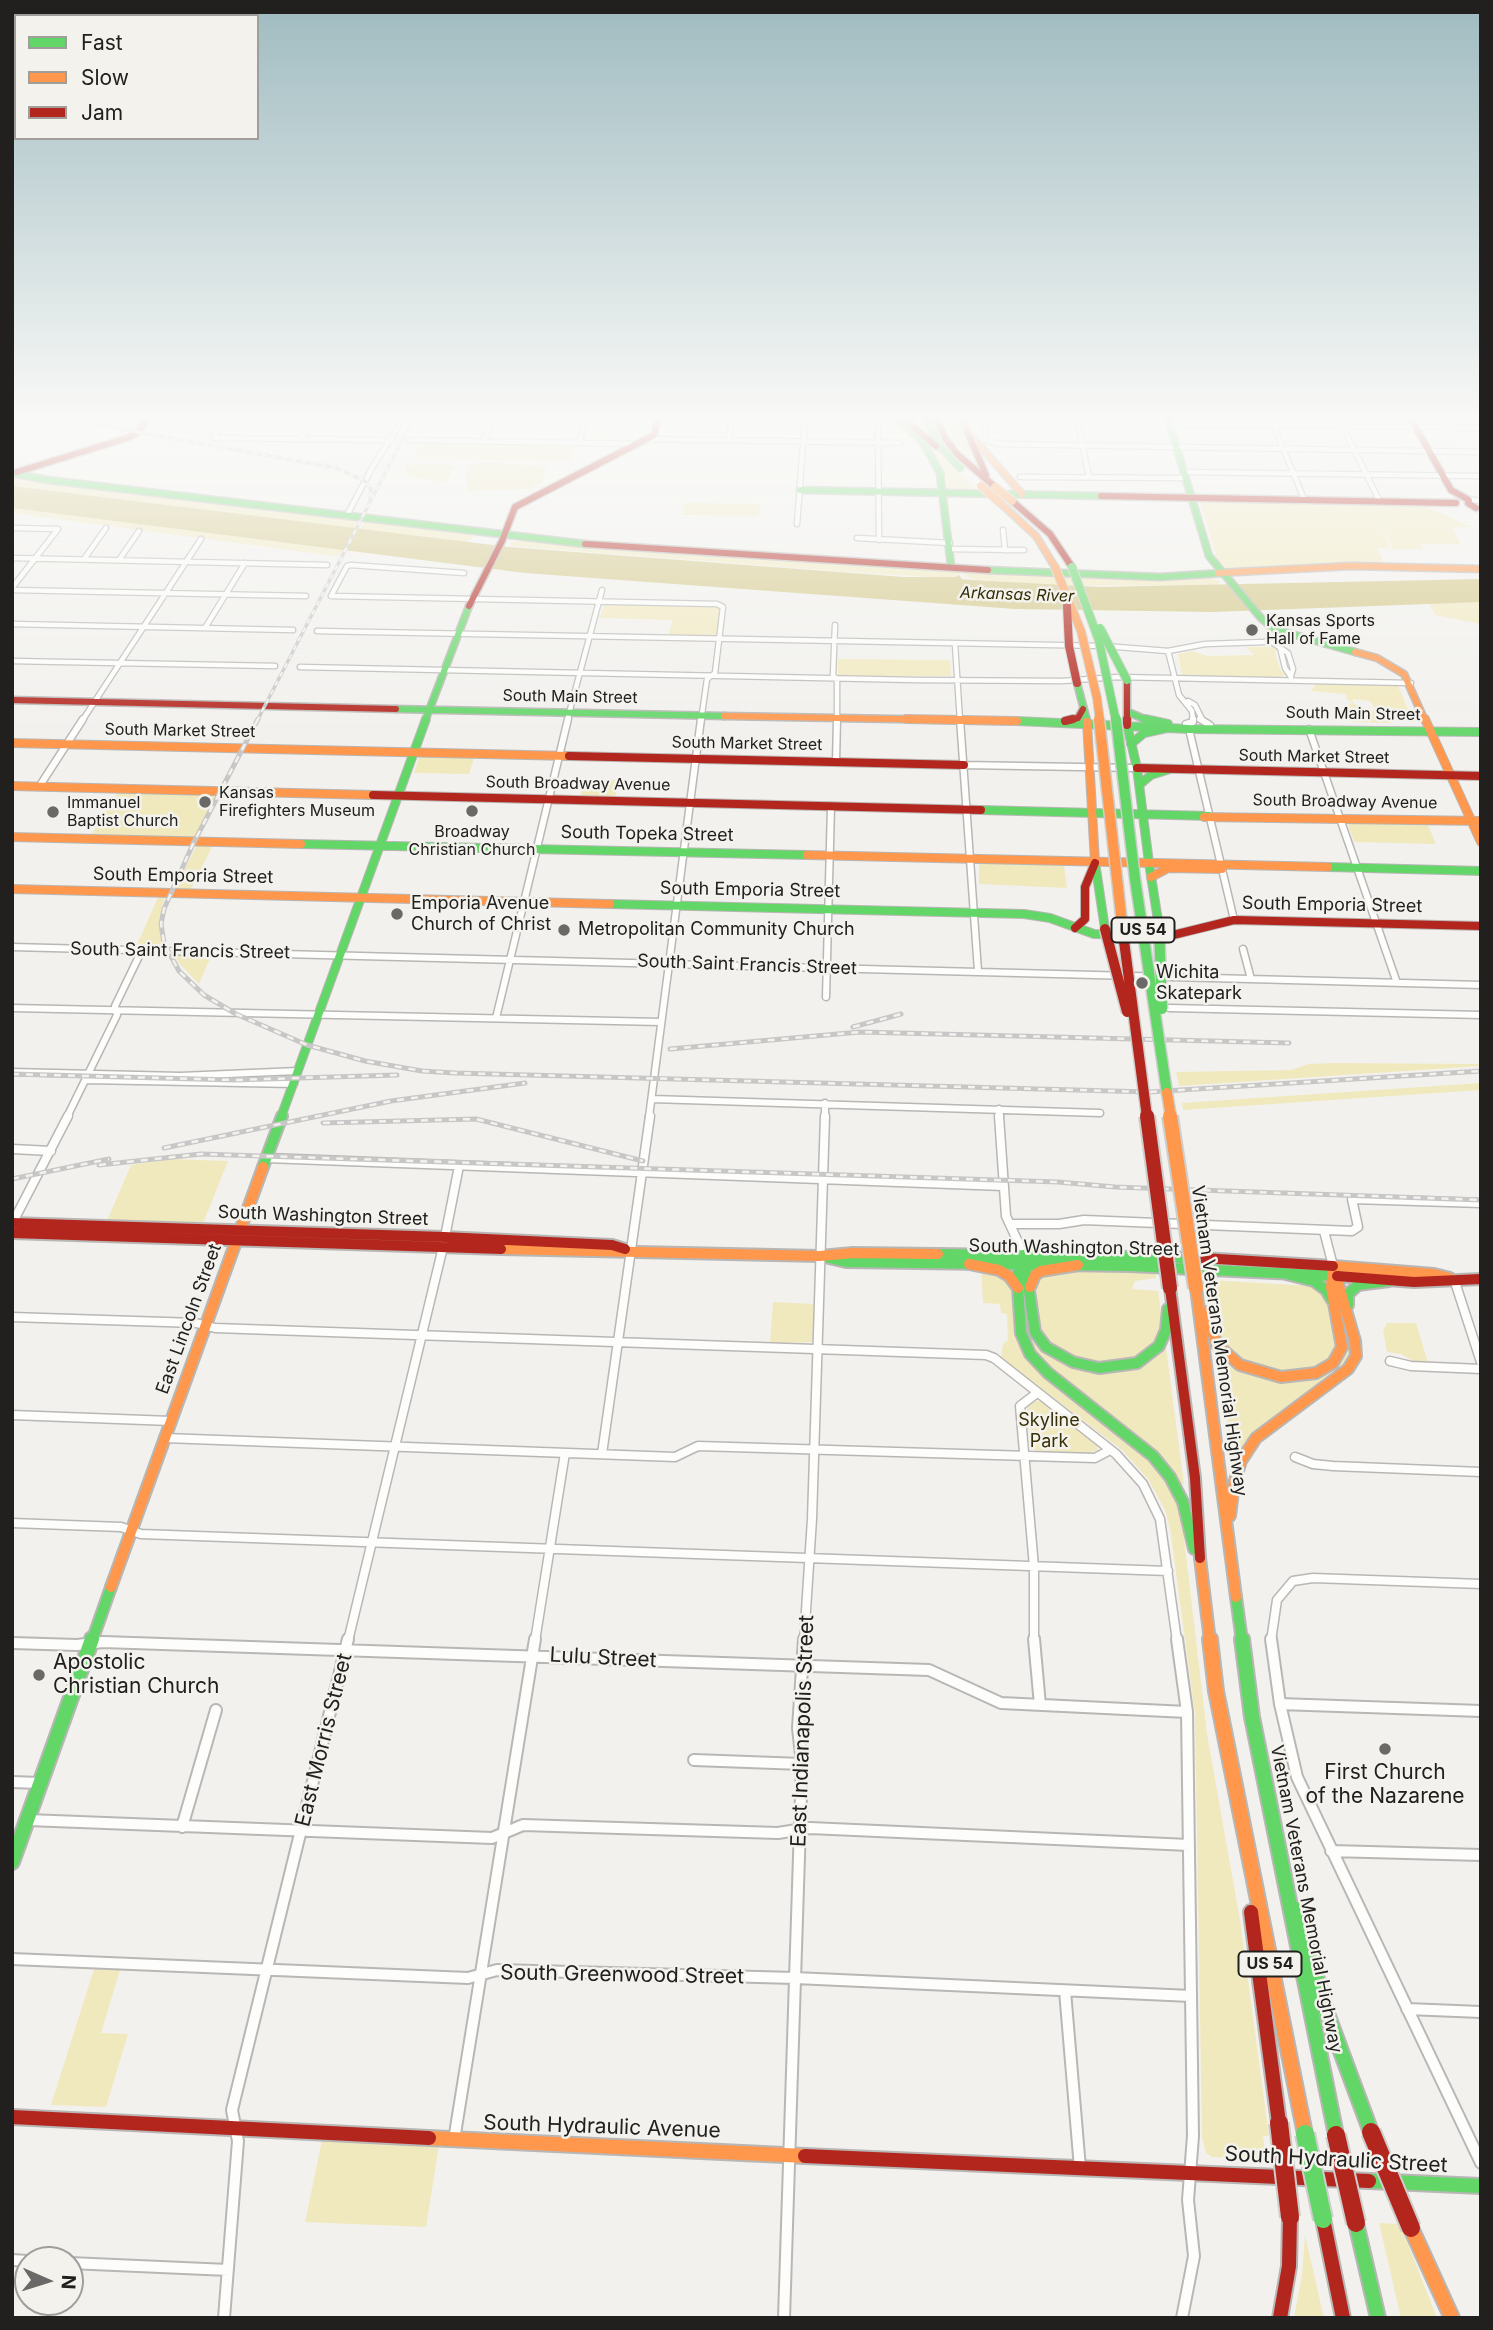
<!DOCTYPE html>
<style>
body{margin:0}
#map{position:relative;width:1493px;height:2330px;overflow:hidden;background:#f2f1ee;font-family:Inter,sans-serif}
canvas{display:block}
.frame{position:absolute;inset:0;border:14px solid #21201f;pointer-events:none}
.legend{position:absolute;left:14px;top:14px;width:245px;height:126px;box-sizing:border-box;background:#f3f2ed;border:2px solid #9f9e9b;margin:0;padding:9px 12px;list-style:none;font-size:21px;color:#21201f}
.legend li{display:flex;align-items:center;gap:14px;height:35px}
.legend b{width:35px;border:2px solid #9f9e9b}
.north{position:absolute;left:14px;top:2246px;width:70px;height:70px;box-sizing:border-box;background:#f3f2ed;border:2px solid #9f9e9b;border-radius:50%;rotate:93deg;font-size:19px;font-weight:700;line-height:28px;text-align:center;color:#21201f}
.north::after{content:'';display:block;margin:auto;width:24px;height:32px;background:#6a6967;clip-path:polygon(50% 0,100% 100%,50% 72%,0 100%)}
</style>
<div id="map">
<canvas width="1493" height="2330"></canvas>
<div class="frame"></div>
<ul class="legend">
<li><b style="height:9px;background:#63d668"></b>Fast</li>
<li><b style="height:9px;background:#ff974d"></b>Slow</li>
<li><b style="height:9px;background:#b3261e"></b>Jam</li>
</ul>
<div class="north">N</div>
</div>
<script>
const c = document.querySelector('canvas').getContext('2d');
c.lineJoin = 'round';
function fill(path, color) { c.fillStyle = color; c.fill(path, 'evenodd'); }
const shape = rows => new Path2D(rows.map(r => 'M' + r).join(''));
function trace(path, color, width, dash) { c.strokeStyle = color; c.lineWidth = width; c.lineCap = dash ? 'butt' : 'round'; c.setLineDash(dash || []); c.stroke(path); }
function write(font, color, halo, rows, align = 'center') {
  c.font = font + ' Inter,sans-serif'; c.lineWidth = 5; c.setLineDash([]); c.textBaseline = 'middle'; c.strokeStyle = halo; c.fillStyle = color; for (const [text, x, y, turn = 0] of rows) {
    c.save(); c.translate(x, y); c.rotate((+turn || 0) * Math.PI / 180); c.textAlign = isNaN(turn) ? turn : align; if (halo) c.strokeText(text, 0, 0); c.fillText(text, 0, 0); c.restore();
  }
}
fill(shape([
 [901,419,928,441,977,491,947,489,945,477,935,457,925,442],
 [943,419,958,419,977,463,956,444],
 [421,443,498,445,575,446,570,461,413,458],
 [477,463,500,463,547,467,542,482,528,489,468,491,466,474,469,465],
 [440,464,456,466,446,482,416,478,408,475,404,468,406,465],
 [12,477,17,477,358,520,354,529,223,513,12,486],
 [1199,499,1414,501,1472,527,1452,527,1461,544,1421,544,1423,549,1393,549,1380,525,1390,548,1377,548,1385,565,1233,570,1226,568,1216,556],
 [684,503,760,504,759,516,682,515],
 [12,508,344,549,340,555,334,556,12,513],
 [364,521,471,535,474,537,465,542,360,529],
 [523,541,1162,578,1210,577,1221,582,1216,586,1047,585,972,579,961,573,951,577,929,577,822,570,510,546,512,542],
 [1481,602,1481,624,1435,615,1429,603],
 [605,603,715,605,720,608,718,635,669,636,672,620,600,618],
 [1246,647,1276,647,1278,650,1275,653,1281,671,1287,675,1281,676,1280,679,1182,675,1178,654,1192,651,1208,656,1254,655],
 [838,659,950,660,951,676,838,676],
 [1316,684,1398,686,1410,714,1394,715,1374,707,1370,701,1352,699,1354,704,1392,717,1391,723,1352,722,1346,708,1352,702,1347,700,1346,694,1311,691],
 [420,755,475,755,469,774,414,773],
 [584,779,619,780,615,798,580,798],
 [118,792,216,795,194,838,91,835],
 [1352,823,1428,825,1436,844,1354,842,1348,825],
 [198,843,214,843,190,891,174,890],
 [979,863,1064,865,1067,888,979,884],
 [159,895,165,895,159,920,163,948,136,947],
 [173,952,212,954,199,984,179,963],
 [1333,1063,1480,1064,1481,1066,1179,1086,1176,1072,1291,1070,1309,1064],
 [1481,1083,1481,1090,1183,1110,1182,1103],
 [170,1159,228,1161,202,1226,106,1223,131,1165],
 [981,1269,997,1271,1012,1284,1017,1338,1164,1474,1181,1512,1207,1734,1240,1920,1269,2136,1263,2136,1266,2160,1212,2157,1206,2153,1202,2137,1195,1714,1170,1528,1165,1510,1148,1479,1122,1450,1001,1358,1003,1344,1008,1340,1007,1314,1001,1313,1000,1304,983,1303],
 [1056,1270,1155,1272,1156,1278,1135,1281,1132,1289,1158,1291,1162,1321,1155,1343,1132,1360,1105,1365,1065,1355,1044,1339,1038,1321,1036,1284,1041,1276],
 [1209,1280,1313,1286,1325,1291,1338,1342,1332,1357,1319,1368,1296,1374,1260,1371,1230,1355,1217,1335],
 [773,1302,814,1304,812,1342,770,1343],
 [1025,1322,1027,1322,1039,1345,1107,1370,1162,1347,1166,1348,1184,1484,1180,1484,1156,1452,1144,1442,1056,1374,1035,1353,1028,1340],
 [1387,1323,1416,1323,1428,1363,1415,1362,1401,1354,1387,1352,1383,1330],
 [1347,1337,1352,1349,1348,1363,1262,1426,1246,1442,1237,1458,1233,1457,1217,1354,1245,1370,1316,1375],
 [1032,1401,1042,1401,1097,1443,1098,1450,1089,1453,1033,1450,1027,1407],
 [94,1969,120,1970,101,2033,128,2034,106,2107,51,2105],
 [322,2140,439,2145,426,2227,305,2222],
 [1379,2223,1400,2224,1437,2318,1401,2318],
 [1305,2235,1324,2318,1294,2318,1302,2274]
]), '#f1e9be');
fill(shape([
 [12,486,509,547,904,577,955,577,959,575,962,579,973,580,1100,587,1481,579,1481,602,1213,612,1015,609,525,573,12,508]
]), '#d2c685');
const streetFar3 = shape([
 [984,419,986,440,998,444,1481,452],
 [1077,419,1089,477],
 [1271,419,1304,499],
 [1339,419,1379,500],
 [878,422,879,540],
 [1169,424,1481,428],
 [213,438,392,440],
 [213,438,226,419],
 [302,439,314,419],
 [647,439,900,443],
 [410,440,637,444],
 [729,441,732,419],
 [483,442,492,419],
 [579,443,586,419],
 [1184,472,1481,476],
 [1020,477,1186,478],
 [1467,499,1481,501],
 [346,517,373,466,403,419],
 [797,524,805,419],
 [12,528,58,529],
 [1003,530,1005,550],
 [857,538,950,543],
 [950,549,1024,550],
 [12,558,327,565],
 [84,559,106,528],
 [119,560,139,531],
 [464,573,351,565,347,566,331,596,717,604,723,607,715,673,707,679,701,721],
 [12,588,58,529],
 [12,590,306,596],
 [12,624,293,630],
 [835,625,833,675,837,680,837,721],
 [205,628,245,563],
 [317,631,1105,646,1168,651,1205,644,1264,642,1286,633],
 [1270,641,1288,653,1293,669,1291,676],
 [955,644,960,721],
 [1280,647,1285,668,1291,677],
 [1168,651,1179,695,1192,711,1193,721],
 [12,661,275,666],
 [300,667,915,680,1062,681,1118,677,1411,683],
 [1188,701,1195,705,1203,721],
 [82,721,201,539],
 [567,721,602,590]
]);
const streetFar2 = shape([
 [960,719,978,971],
 [1200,719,1210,725],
 [1186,724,1193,722,1193,719],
 [1189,729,1234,920],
 [1309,729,1397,983],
 [836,762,837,719],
 [964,765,1137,768],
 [39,787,83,719],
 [12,947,1481,985],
 [1243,949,1251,979],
 [826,997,831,806],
 [12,1008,661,1022],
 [1169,1008,1481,1015],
 [496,1018,568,719],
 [12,1072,180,1076,298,1071],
 [86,1080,294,1084],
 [652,1099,1100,1113],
 [999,1109,1000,1117],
 [67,1117,117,1015,115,1006,142,950],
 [649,1117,701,719],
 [825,1117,825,1103]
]);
const streetFar1 = shape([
 [999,1116,1006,1216,1024,1255],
 [12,1149,51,1151],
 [267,1158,1003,1186],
 [13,1222,68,1116],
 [1011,1224,1059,1224,1084,1220,1352,1231,1358,1227,1352,1199,1481,1203],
 [1324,1231,1333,1266],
 [1454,1279,1481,1362],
 [12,1317,196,1323,215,1328,986,1355,994,1358,1116,1454,1143,1484,1160,1519,1177,1641],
 [1390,1361,1411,1366,1481,1369],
 [12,1415,171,1421],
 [165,1438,675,1457,698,1446,1095,1458,1110,1450],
 [602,1454,650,1116],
 [1295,1457,1313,1464,1333,1466,1481,1472],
 [12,1523,121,1527,141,1534,1168,1571],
 [348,1641,443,1247,459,1166],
 [535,1641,565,1453],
 [804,1641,812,1519,825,1116],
 [1034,1641,1034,1567,1020,1406,1037,1393],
 [1271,1641,1277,1600,1293,1581,1313,1578,1481,1584]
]);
const street = shape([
 [1034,1639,1040,1705],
 [1177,1639,1187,1712,1193,2136,1188,2200,1194,2256,1182,2318],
 [1271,1639,1280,1704,1297,1777,1481,2163],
 [12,1643,77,1645,103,1642,929,1670,1001,1703,1187,1712],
 [1280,1704,1481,1711],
 [694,1760,802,1764],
 [12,1782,40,1783],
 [28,1820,492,1838,523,1825,778,1833,810,1828,1189,1845],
 [182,1827,216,1710],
 [1331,1851,1481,1855],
 [12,1959,468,1978,497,1970,795,1978,1191,1996],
 [1065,1991,1080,2168],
 [1407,2009,1481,2012],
 [454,2140,535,1639],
 [12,2260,28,2261],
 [70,2263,228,2270],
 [224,2318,238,2141,232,2110,348,1639],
 [784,2318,802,1764,798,1728,804,1639]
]);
const fastFar3 = shape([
 [897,419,923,442,940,473,951,566],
 [927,419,937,443,960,468],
 [1168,419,1209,556,1261,618,1274,629,1355,652],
 [12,473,48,480,585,544],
 [800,490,1101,496],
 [988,570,1160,577,1222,573],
 [1077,683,1087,721],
 [396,709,724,716],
 [1128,712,1149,721],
 [425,721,469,606]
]);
const fastFar2 = shape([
 [1086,719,1087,722],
 [1145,719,1168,724],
 [1017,721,1189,729,1481,732],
 [1127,725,1137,768,1149,863],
 [1131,744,1144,733,1167,728],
 [1139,785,1151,775,1170,769],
 [981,810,1209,816],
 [301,844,807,855],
 [1095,862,1105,929],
 [1149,863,1159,927],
 [1328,867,1481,871],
 [610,904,1024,914,1050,918,1094,934,1173,935],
 [281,1117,426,719]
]);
const fastFar1 = shape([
 [263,1167,282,1116],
 [938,1254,1202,1258],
 [1024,1255,1018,1270,1018,1288,1021,1333,1030,1354,1048,1373,1153,1456,1170,1477,1183,1502,1194,1549],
 [1024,1256,1035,1332,1046,1347,1073,1362,1099,1368,1137,1363,1159,1346,1166,1330,1168,1309],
 [829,1258,846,1262,1130,1266,1337,1276],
 [1282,1273,1314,1281,1326,1290,1332,1300],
 [1348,1305,1348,1294,1358,1285,1389,1281],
 [1236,1597,1242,1641],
 [92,1641,111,1587]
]);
const fast = shape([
 [1242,1639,1252,1717,1336,2135],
 [12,1862,92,1639],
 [1297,1909,1326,2011,1371,2132],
 [1369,2181,1481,2186],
 [1356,2223,1378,2318]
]);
const slowFar3 = shape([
 [962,419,967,431,1022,494],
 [998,501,1036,536,1055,567],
 [1218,573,1351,566,1481,569],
 [1355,652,1377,658,1404,674,1425,721],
 [724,716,1009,721]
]);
const slowFar2 = shape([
 [906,719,1017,721],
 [1425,719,1481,842],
 [1087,722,1095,862],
 [12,743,569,756],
 [12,786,373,795],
 [1204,817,1481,821],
 [12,837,301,844],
 [807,855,1328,867],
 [1151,877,1168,868,1222,869],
 [12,889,610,904]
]);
const slowFar1 = shape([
 [501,1249,820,1256,853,1253,938,1254],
 [969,1264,999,1270,1009,1276,1018,1288],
 [1333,1266,1434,1274,1450,1278],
 [1030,1287,1035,1275,1041,1271,1078,1265],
 [1196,1288,1236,1597],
 [1205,1312,1217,1345,1240,1365,1281,1377,1316,1373,1333,1363,1342,1347,1331,1287,1333,1269],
 [1230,1516,1234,1484,1241,1461,1256,1438,1348,1369,1356,1356,1355,1341,1333,1266],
 [1200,1558,1210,1641],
 [111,1587,263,1167]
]);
const slow = shape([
 [1210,1639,1216,1691,1305,2134],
 [429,2138,805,2156],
 [1411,2228,1452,2318]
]);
const jamFar3 = shape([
 [904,419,936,446],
 [937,419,945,438,957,454,995,487],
 [1411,419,1451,490,1469,500,1468,503,1476,508],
 [967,431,986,475],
 [17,472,127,438,137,433,147,419],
 [1101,496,1456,503],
 [1012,501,1050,534,1072,567],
 [585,544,988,570],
 [469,606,502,541,515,507,654,435,658,419],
 [1127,680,1127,721],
 [12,700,396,709],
 [1066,721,1078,718,1083,709]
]);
const jamFar2 = shape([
 [1127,719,1127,725],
 [1065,721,1073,719],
 [569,756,964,765],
 [1137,768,1481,776],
 [373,795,981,810],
 [1075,928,1085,919,1085,887,1095,863],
 [1173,935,1234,920,1481,926]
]);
const jamFar1 = shape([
 [12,1223,444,1237,612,1245,625,1249],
 [12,1233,501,1249],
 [1202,1258,1333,1266],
 [1337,1276,1414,1282,1481,1279],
 [1170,1288,1195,1478,1200,1558]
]);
const jam = shape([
 [1251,1912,1279,2123],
 [12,2117,429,2138],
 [805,2156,1369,2181],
 [1323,2219,1343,2318],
 [1280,2318,1289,2266,1290,2217]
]);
trace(streetFar3, '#b8b7b5', 7);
trace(streetFar2, '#b8b7b5', 9);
trace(streetFar1, '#b8b7b5', 11);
trace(street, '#b8b7b5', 14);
trace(fastFar3, '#b8b7b5', 9);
trace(fastFar2, '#b8b7b5', 10);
trace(fastFar1, '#b8b7b5', 14);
trace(fast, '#b8b7b5', 18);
trace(slowFar3, '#b8b7b5', 9);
trace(slowFar2, '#b8b7b5', 10);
trace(slowFar1, '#b8b7b5', 14);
trace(slow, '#b8b7b5', 18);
trace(jamFar3, '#b8b7b5', 9);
trace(jamFar2, '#b8b7b5', 10);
trace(jamFar1, '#b8b7b5', 14);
trace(jam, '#b8b7b5', 18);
trace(streetFar3, '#fdfdfc', 4.5);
trace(streetFar2, '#fdfdfc', 6);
trace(streetFar1, '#fdfdfc', 8);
trace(street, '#fdfdfc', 10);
trace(fastFar3, '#63d668', 6);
trace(fastFar2, '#63d668', 8);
trace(fastFar1, '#63d668', 10);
trace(fast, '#63d668', 14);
trace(slowFar3, '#ff974d', 6);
trace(slowFar2, '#ff974d', 8);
trace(slowFar1, '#ff974d', 10);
trace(slow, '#ff974d', 14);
trace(jamFar3, '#b3261e', 6);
trace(jamFar2, '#b3261e', 8);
trace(jamFar1, '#b3261e', 10);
trace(jam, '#b3261e', 14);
const railFar1 = shape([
 [65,419,336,468,365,481,371,489,370,502],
 [257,721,413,419]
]);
const rail = shape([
 [258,719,193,844,164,909,161,924,164,943,179,971,204,995,236,1014,307,1045,365,1061,422,1071,455,1073,1149,1092,1481,1071],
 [853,1027,901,1014],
 [670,1049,860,1032,1289,1043],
 [12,1074,234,1080,397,1075],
 [323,1123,476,1119,643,1161],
 [164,1148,391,1101,525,1083],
 [99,1165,201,1154,1058,1182,1115,1187,1481,1200],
 [12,1179,109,1159]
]);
trace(railFar1, '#c8c7c7', 3.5);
trace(rail, '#c8c7c7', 5);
trace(railFar1, '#f3f2ed', 2, [5]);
trace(rail, '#f3f2ed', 2.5, [7]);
const fastBridgeFar2 = shape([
 [1072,567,1099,641,1116,721],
 [1100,628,1127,680]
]);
const fastBridgeFar1 = shape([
 [1116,719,1135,879,1167,1093],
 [1159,927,1162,1009]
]);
const fastBridge = shape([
 [1305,2134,1323,2219]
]);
const slowBridgeFar2 = shape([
 [981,486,998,501],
 [995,487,1012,501],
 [1055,567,1081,631,1097,698,1100,721]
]);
const slowBridgeFar1 = shape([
 [1099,719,1124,941],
 [1167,1093,1171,1117]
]);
const slowBridge = shape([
 [1170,1116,1196,1288]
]);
const jamBridgeFar3 = shape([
 [1067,606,1069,646,1077,683]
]);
const jamBridgeFar2 = shape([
 [1105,929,1127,1012],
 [1124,941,1147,1117]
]);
const jamBridgeFar1 = shape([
 [1147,1116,1170,1288]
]);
const jamBridge = shape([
 [1279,2123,1290,2217],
 [1371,2132,1411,2228],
 [1336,2135,1356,2223]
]);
trace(fastBridgeFar2, '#cececc', 10, []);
trace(fastBridgeFar1, '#cececc', 13, []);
trace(fastBridge, '#cececc', 22, []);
trace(slowBridgeFar2, '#cececc', 10, []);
trace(slowBridgeFar1, '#cececc', 13, []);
trace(slowBridge, '#cececc', 18, []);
trace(jamBridgeFar3, '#cececc', 10, []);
trace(jamBridgeFar2, '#cececc', 13, []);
trace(jamBridgeFar1, '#cececc', 18, []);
trace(jamBridge, '#cececc', 22, []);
trace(fastBridgeFar2, '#63d668', 8);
trace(fastBridgeFar1, '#63d668', 10);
trace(fastBridge, '#63d668', 18);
trace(slowBridgeFar2, '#ff974d', 8);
trace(slowBridgeFar1, '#ff974d', 10);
trace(slowBridge, '#ff974d', 14);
trace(jamBridgeFar3, '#b3261e', 8);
trace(jamBridgeFar2, '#b3261e', 10);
trace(jamBridgeFar1, '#b3261e', 14);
trace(jamBridge, '#b3261e', 18);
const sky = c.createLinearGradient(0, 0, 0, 746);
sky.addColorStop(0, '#9fbbc0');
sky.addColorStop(0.56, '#f9f9f7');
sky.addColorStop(1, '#f9f9f700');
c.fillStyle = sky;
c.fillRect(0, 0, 1493, 746);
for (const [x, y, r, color] of [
 [1252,630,7,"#6a6967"],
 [205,802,7,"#6a6967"],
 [472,811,7,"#6a6967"],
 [53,812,7,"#6a6967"],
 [397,914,7,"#6a6967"],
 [564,930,7,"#6a6967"],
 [1142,983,7,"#6a6967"],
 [39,1675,7,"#6a6967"],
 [1385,1749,7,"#6a6967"]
]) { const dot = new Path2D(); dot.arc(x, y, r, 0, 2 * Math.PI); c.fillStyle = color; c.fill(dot); trace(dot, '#f3f2ed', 2.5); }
write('italic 16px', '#342d04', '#f3f2ed', [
 ["Arkansas River",1017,595,2]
]);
write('16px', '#21201f', '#f3f2ed', [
 ["Kansas Sports",1266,621],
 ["Hall of Fame",1266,639],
 ["Kansas",219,793],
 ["Firefighters Museum",219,811],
 ["Immanuel",67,803],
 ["Baptist Church",67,821],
 ["Broadway",472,832,"center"],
 ["Christian Church",472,850,"center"]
], 'left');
write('16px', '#21201f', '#f3f2ed', [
 ["South Main Street",570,697,1],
 ["South Main Street",1353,714,1],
 ["South Market Street",180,731,1],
 ["South Market Street",747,744,1],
 ["South Market Street",1314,757,1],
 ["South Broadway Avenue",578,784,1],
 ["South Broadway Avenue",1345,802,1]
]);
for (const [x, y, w] of [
 [1143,930,63],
 [1270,1964,63]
]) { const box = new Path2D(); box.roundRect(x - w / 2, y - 12.5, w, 25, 5); c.fillStyle = '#f3f2ed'; c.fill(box); trace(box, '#21201f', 2); }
write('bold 16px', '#21201f', null, [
 ["US 54",1143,930],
 ["US 54",1270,1964]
]);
write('18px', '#21201f', '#f3f2ed', [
 ["South Topeka Street",647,834,1],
 ["South Emporia Street",183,876,1],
 ["South Emporia Street",750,890,1],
 ["South Emporia Street",1332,905,1],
 ["South Saint Francis Street",180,951,1],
 ["South Saint Francis Street",747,965,2],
 ["South Washington Street",323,1216,2],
 ["South Washington Street",1074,1248,1],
 ["East Lincoln Street",189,1319,-70],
 ["Vietnam Veterans Memorial Highway",1219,1341,82],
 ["Vietnam Veterans Memorial Highway",1306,1899,79]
]);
write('18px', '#21201f', '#f3f2ed', [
 ["Emporia Avenue",411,904],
 ["Church of Christ",411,925],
 ["Metropolitan Community Church",578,930],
 ["Wichita",1156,973],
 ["Skatepark",1156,994]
], 'left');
write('18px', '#383007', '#f3f2ed', [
 ["Skyline",1049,1421],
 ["Park",1049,1442]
]);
write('21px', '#21201f', '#f3f2ed', [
 ["Lulu Street",603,1658,3],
 ["East Indianapolis Street",803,1731,-88],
 ["East Morris Street",324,1740,-76],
 ["South Greenwood Street",622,1975,1],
 ["South Hydraulic Avenue",602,2127,2],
 ["South Hydraulic Street",1336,2160,3]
]);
write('21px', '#21201f', '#f3f2ed', [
 ["Apostolic",53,1663],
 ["Christian Church",53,1687],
 ["First Church",1385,1773,"center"],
 ["of the Nazarene",1385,1797,"center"]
], 'left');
</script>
